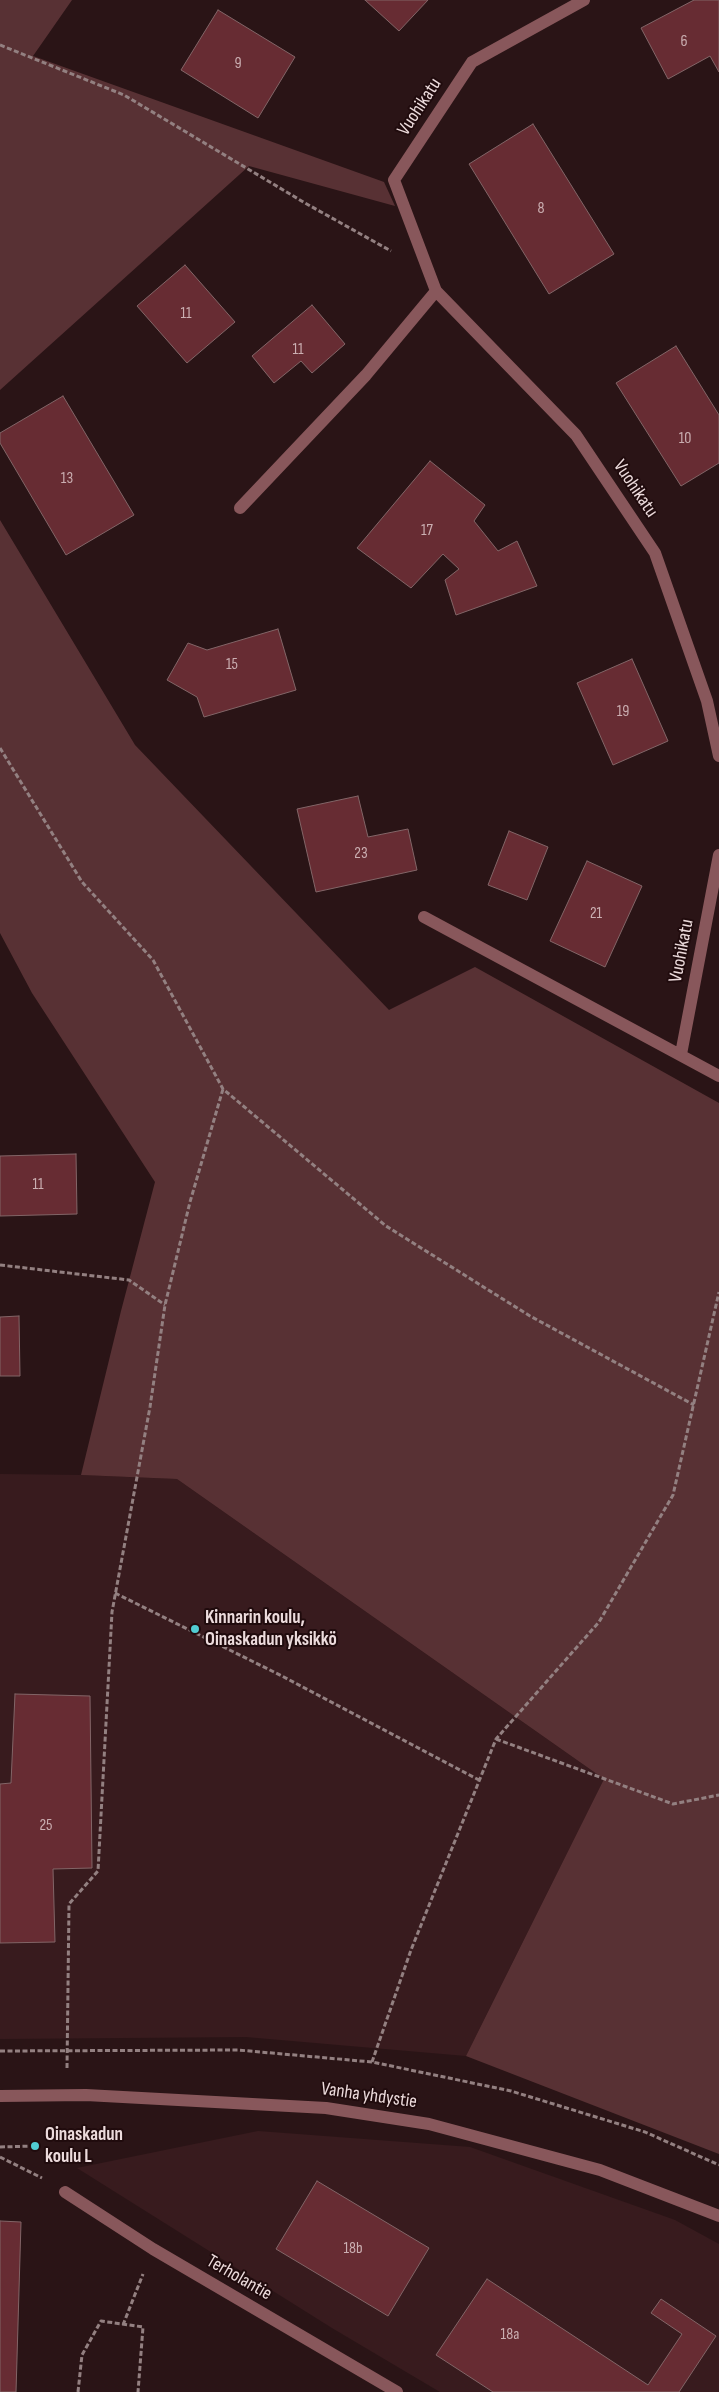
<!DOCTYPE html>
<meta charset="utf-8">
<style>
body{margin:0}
canvas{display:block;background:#2a1416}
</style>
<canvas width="719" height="2392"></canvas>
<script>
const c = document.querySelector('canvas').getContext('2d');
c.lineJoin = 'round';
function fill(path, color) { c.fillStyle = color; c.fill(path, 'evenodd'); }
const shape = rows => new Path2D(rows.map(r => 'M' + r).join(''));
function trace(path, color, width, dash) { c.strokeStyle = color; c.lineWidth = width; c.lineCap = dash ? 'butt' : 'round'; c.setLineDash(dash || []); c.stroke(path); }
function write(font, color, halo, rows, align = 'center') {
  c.font = font + ' "Sofia Sans Condensed",sans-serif'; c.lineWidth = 4; c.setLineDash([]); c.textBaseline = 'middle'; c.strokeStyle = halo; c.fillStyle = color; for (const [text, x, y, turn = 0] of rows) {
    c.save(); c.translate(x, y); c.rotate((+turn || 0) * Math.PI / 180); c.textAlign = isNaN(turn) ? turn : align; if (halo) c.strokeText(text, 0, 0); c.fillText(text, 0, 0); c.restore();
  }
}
fill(shape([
 [0,1474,81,1475,177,1479,604,1779,466,2056,246,2037,0,2039],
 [258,2131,470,2147,675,2220,719,2244,719,2392,440,2392,332,2328,77,2168]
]), '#381b1e');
fill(shape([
 [0,0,72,0,33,56,384,182,395,206,249,166,0,390],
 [0,520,135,745,389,1010,475,967,719,1103,719,2154,466,2056,604,1779,177,1479,81,1475,121,1311,155,1182,32,993,0,933]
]), '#583134');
const building = shape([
 [365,0,428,0,399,31,365,0],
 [694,0,719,0,719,72,710,56,668,79,641,28,694,0],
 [218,10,295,57,258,118,181,70,218,10],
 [533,124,614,254,549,294,469,164,533,124],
 [185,265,235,322,187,363,137,306,185,265],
 [312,305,345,344,312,373,301,361,274,383,252,356,312,305],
 [676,346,719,415,719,463,681,486,616,383,676,346],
 [63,396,134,515,66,555,0,443,0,433,63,396],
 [430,461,485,505,474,521,498,551,517,541,537,586,456,615,445,580,459,569,443,554,411,588,357,548,430,461],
 [278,629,296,690,204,717,197,697,167,680,188,643,207,650,278,629],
 [632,659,668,741,613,765,577,683,632,659],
 [358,796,368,837,408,829,417,870,316,892,297,809,358,796],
 [509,831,548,847,527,900,488,885,509,831],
 [587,861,642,886,605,967,550,941,587,861],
 [76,1154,77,1214,0,1216,0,1156,76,1154],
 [19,1316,20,1376,0,1376,0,1317,19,1316],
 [15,1694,90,1696,92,1868,53,1869,55,1942,0,1943,0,1784,11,1783,15,1694],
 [317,2181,429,2248,388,2316,276,2249,317,2181],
 [0,2221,21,2222,16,2392,0,2392,0,2221],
 [487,2279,648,2385,682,2334,651,2313,661,2299,716,2336,679,2392,493,2392,436,2355,487,2279]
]);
fill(building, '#672c33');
trace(building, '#826567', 1);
trace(shape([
 [0,45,124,95,305,203,391,251],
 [0,748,82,882,153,960,223,1089,386,1226,530,1316,694,1405],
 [0,1265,129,1280,165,1305],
 [115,1593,282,1676,479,1780],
 [496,1739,673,1804,719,1795],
 [0,2051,238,2050,372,2062,511,2091,645,2132,719,2165],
 [372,2062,411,1950,496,1739,599,1622,673,1495,719,1292],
 [67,2068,69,1904,98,1871,112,1612,150,1407,165,1305,190,1202,223,1089],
 [0,2147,35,2146],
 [0,2157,42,2178],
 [123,2325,143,2274],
 [78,2392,82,2355,101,2321,143,2327,138,2392]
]), '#938081', 3, [5, 2.5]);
trace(shape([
 [584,0,472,62,394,180,436,291,576,435,655,553,707,701,719,756],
 [240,508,366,375,436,291],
 [424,917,719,1076],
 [681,1054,719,855],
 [0,2096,86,2095,326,2108,429,2124,600,2170,719,2216],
 [65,2192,153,2249,397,2392]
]), '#88575b', 12);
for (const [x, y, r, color] of [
 [195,1629,5,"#51ccd2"],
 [35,2146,5,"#51ccd2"]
]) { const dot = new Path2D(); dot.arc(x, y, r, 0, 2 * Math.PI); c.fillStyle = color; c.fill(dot); trace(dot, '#200b0d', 2); }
write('16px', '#cbafb2', null, [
 ["6",684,42],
 ["9",238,64],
 ["8",541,209],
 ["11",186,314],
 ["11",298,350],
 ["10",685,439],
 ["13",67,479],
 ["17",427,531],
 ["15",232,665],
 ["19",623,712],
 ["23",361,854],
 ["21",596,914],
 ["11",38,1185],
 ["25",46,1826],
 ["18b",353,2249],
 ["18a",510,2335]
]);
write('19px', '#ecdbdc', '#200b0d', [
 ["Vuohikatu",420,107,-57],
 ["Vuohikatu",635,489,56],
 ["Vuohikatu",682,951,-79],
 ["Vanha yhdystie",369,2096,8],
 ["Terholantie",239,2278,30]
]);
write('bold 19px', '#ecdbdc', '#200b0d', [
 ["Kinnarin koulu,",205,1618],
 ["Oinaskadun yksikkö",205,1640],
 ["Oinaskadun",45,2135],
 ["koulu L",45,2157]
], 'left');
</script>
